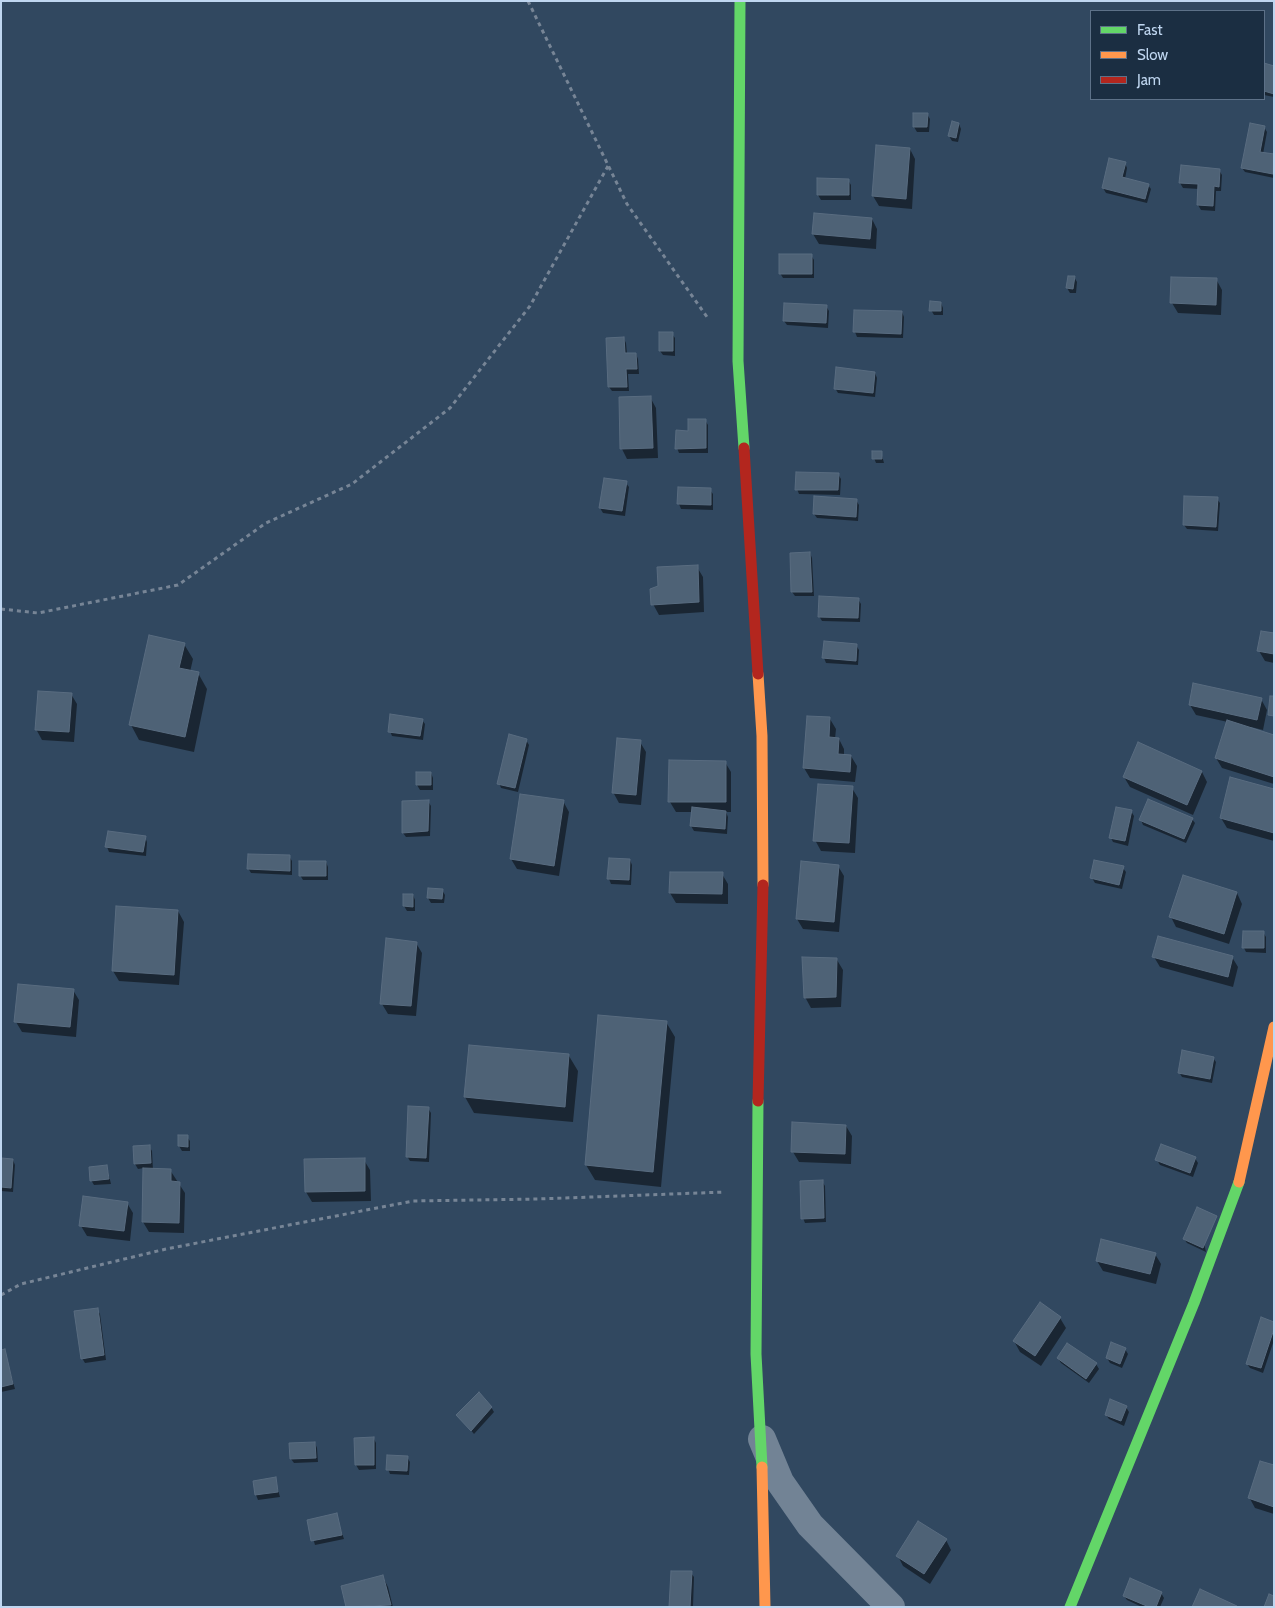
<!DOCTYPE html>
<style>
body{margin:0}
#map{position:relative;width:1275px;height:1608px;overflow:hidden;background:#314860;font-family:Cabin,sans-serif}
canvas{display:block}
.frame{position:absolute;inset:0;border:2px solid #bfd6f0;pointer-events:none}
.legend{position:absolute;left:1090px;top:10px;width:175px;height:90px;box-sizing:border-box;background:#1b2e42;border:1px solid #5d7188;margin:0;padding:6px 9px;list-style:none;font-size:15px;color:#bfd6f0}
.legend li{display:flex;align-items:center;gap:10px;height:25px}
.legend b{width:25px;border:1px solid #5d7188}
</style>
<div id="map">
<canvas width="1275" height="1608"></canvas>
<div class="frame"></div>
<ul class="legend">
<li><b style="height:6px;background:#63d668"></b>Fast</li>
<li><b style="height:6px;background:#ff974d"></b>Slow</li>
<li><b style="height:6px;background:#b3261e"></b>Jam</li>
</ul>
</div>
<script>
const c = document.querySelector('canvas').getContext('2d');
c.lineJoin = 'round';
function fill(path, color) { c.fillStyle = color; c.fill(path, 'evenodd'); }
const shape = rows => new Path2D(rows.map(r => 'M' + r).join(''));
function trace(path, color, width, dash) { c.strokeStyle = color; c.lineWidth = width; c.lineCap = dash ? 'butt' : 'round'; c.setLineDash(dash || []); c.stroke(path); }
fill(shape([
 [1264,65,1274,67,1274,97,1264,95],
 [927,114,930,119,929,132,917,132,914,127],
 [959,124,961,129,958,142,952,141,949,136],
 [1264,127,1267,132,1263,154,1274,156,1274,178,1245,172,1242,168],
 [910,149,915,159,912,209,879,206,873,196],
 [1125,163,1127,168,1125,179,1148,185,1151,189,1147,203,1106,193,1103,188],
 [1219,170,1222,175,1221,191,1216,191,1215,211,1201,210,1198,205,1199,189,1183,188,1180,183],
 [848,180,851,185,851,200,821,200,818,195],
 [872,219,877,229,876,249,819,244,813,234],
 [811,255,814,260,814,278,783,278,780,273],
 [1074,277,1077,282,1076,293,1070,293,1067,288],
 [1216,279,1222,290,1221,315,1178,313,1172,303],
 [941,303,943,308,943,315,934,315,931,310],
 [826,306,829,311,828,328,787,325,784,321],
 [902,312,904,317,903,338,857,337,855,332],
 [672,334,675,338,675,356,663,355,660,351],
 [624,339,626,343,627,354,636,354,638,359,639,374,628,374,629,391,612,391,609,387],
 [875,373,877,378,875,397,838,393,835,388],
 [650,397,656,408,658,458,627,459,622,449],
 [705,420,708,425,708,453,679,453,677,448,690,432],
 [881,452,884,463,876,463,874,458],
 [838,474,841,479,840,495,799,494,797,489],
 [626,483,629,487,625,516,603,513,600,508],
 [710,490,713,494,713,510,681,509,679,504],
 [1217,499,1220,503,1218,531,1187,529,1184,525],
 [856,500,859,505,858,521,817,518,814,514],
 [810,553,812,558,814,596,795,596,792,592],
 [697,567,703,577,704,612,659,615,653,604],
 [858,599,861,604,860,622,822,621,819,616],
 [1274,634,1274,663,1265,661,1259,651],
 [184,644,193,659,190,672,198,673,207,689,194,752,139,740,131,725],
 [856,645,859,650,858,665,826,663,824,658],
 [71,694,77,704,74,742,42,740,36,729],
 [1261,699,1267,710,1263,730,1251,727,1251,729,1274,737,1274,784,1222,768,1216,758,1228,722,1196,715,1190,705],
 [830,719,836,729,835,739,839,739,844,749,844,756,851,756,857,766,855,782,810,778,804,768],
 [422,720,425,724,423,740,392,736,390,731],
 [526,740,529,745,518,792,501,788,499,783],
 [640,742,646,752,641,805,619,803,613,792],
 [725,762,731,772,731,812,726,812,728,817,727,834,694,831,691,826,692,812,676,812,670,802],
 [1202,772,1207,782,1193,815,1130,787,1124,777],
 [417,773,431,773,433,778,433,790,420,790,417,785],
 [852,788,858,798,855,853,821,851,815,840],
 [1274,790,1274,841,1227,828,1221,818],
 [428,801,431,806,430,836,406,837,403,833],
 [563,801,569,812,559,876,517,869,511,859],
 [1131,811,1134,816,1128,846,1113,842,1111,838],
 [1192,819,1195,823,1186,843,1143,825,1141,820],
 [145,837,147,842,146,856,109,852,107,847],
 [289,856,292,861,292,875,251,873,248,868],
 [630,860,632,865,631,885,611,884,609,879],
 [326,862,328,867,328,880,303,880,300,875],
 [838,866,844,876,839,932,803,929,797,919],
 [1123,868,1126,872,1122,889,1095,883,1092,878],
 [722,874,728,884,728,904,676,903,670,893],
 [1184,876,1237,893,1242,904,1229,944,1176,927,1171,917],
 [429,889,442,890,445,895,444,903,431,903,428,898],
 [413,895,415,900,415,911,407,911,404,906],
 [178,911,184,922,179,985,119,981,113,971],
 [1263,932,1266,937,1266,953,1246,952,1244,948],
 [416,943,422,953,416,1016,388,1014,382,1004],
 [1154,957,1232,957,1238,967,1233,987,1160,967],
 [837,960,843,970,841,1007,811,1008,805,997],
 [73,990,79,1000,76,1037,22,1032,16,1022],
 [666,1022,675,1037,661,1187,595,1180,586,1165],
 [569,1056,578,1071,573,1122,474,1113,465,1097],
 [1213,1058,1216,1062,1212,1083,1182,1077,1179,1072],
 [428,1108,431,1113,429,1162,410,1161,407,1156],
 [846,1126,852,1136,851,1164,799,1162,793,1152],
 [187,1137,190,1141,190,1151,182,1151,179,1146],
 [149,1146,152,1151,153,1170,170,1170,185,1193,184,1233,149,1232,143,1222,144,1168,138,1169,135,1164],
 [1195,1158,1198,1163,1193,1177,1160,1165,1157,1160],
 [1,1159,13,1160,15,1165,13,1192,1,1191],
 [364,1160,370,1170,371,1201,312,1202,306,1192],
 [107,1167,111,1184,94,1185,91,1180],
 [822,1181,825,1186,826,1222,805,1223,803,1218],
 [127,1203,133,1213,130,1241,87,1236,81,1226],
 [1197,1209,1206,1252,1187,1243,1184,1239],
 [1155,1254,1161,1264,1156,1284,1103,1271,1097,1261],
 [97,1309,100,1314,106,1360,85,1363,82,1358],
 [1060,1318,1066,1328,1041,1366,1020,1352,1014,1341],
 [1274,1323,1274,1340,1263,1373,1250,1368,1247,1364],
 [1125,1349,1128,1354,1122,1368,1110,1363,1107,1358],
 [4,1350,15,1389,1,1392,1,1351],
 [1058,1358,1096,1364,1099,1369,1089,1383,1061,1363],
 [491,1407,494,1412,474,1434,458,1415],
 [1126,1407,1129,1412,1124,1426,1109,1419,1106,1415],
 [355,1439,374,1439,376,1443,376,1469,359,1470,356,1465],
 [315,1443,317,1448,318,1462,294,1463,291,1459],
 [407,1457,410,1462,409,1475,390,1474,388,1469],
 [1274,1467,1274,1514,1255,1508,1249,1497],
 [275,1479,280,1497,258,1500,256,1495],
 [336,1515,344,1539,315,1545,308,1521],
 [946,1540,951,1550,930,1584,903,1566,898,1556],
 [691,1573,694,1577,693,1607,670,1607],
 [383,1577,388,1587,393,1607,348,1607],
 [1161,1593,1164,1598,1160,1607,1142,1607,1127,1600,1124,1596]
]), '#0007');
const building = shape([
 [1264,63,1274,66,1274,94,1264,91,1264,63],
 [913,113,928,113,927,127,913,127,913,113],
 [952,121,959,123,956,138,948,136,952,121],
 [1250,123,1265,126,1260,152,1274,154,1273,174,1241,168,1250,123],
 [876,145,910,148,906,199,872,196,876,145],
 [1109,158,1126,162,1122,177,1149,184,1145,199,1102,188,1109,158],
 [1181,165,1220,169,1219,187,1214,186,1213,206,1197,205,1198,184,1179,183,1181,165],
 [817,178,849,179,849,195,817,195,817,178],
 [814,213,872,218,870,239,812,234,814,213],
 [779,254,812,254,812,274,779,274,779,254],
 [1068,276,1075,276,1073,289,1066,288,1068,276],
 [1171,277,1217,278,1216,305,1170,303,1171,277],
 [930,301,941,302,941,311,929,311,930,301],
 [784,303,827,305,826,323,783,321,784,303],
 [854,310,902,311,901,334,853,332,854,310],
 [659,332,673,332,673,351,659,351,659,332],
 [624,337,625,353,636,353,637,369,626,369,627,387,608,387,606,338,624,337],
 [836,367,875,372,873,393,834,389,836,367],
 [651,396,653,448,620,449,619,397,651,396],
 [688,419,706,419,706,448,675,449,676,430,688,431,688,419],
 [872,451,882,451,882,459,872,459,872,451],
 [796,472,839,473,838,490,795,490,796,472],
 [604,478,627,481,622,511,599,508,604,478],
 [678,487,711,488,711,505,677,504,678,487],
 [814,496,857,499,856,517,813,514,814,496],
 [1184,496,1218,497,1216,527,1183,525,1184,496],
 [810,552,812,592,791,592,790,553,810,552],
 [698,565,699,602,651,605,650,589,658,586,657,567,698,565],
 [819,596,859,598,858,618,818,617,819,596],
 [1261,631,1274,633,1274,654,1257,651,1261,631],
 [149,635,185,643,179,668,199,672,185,737,129,725,149,635],
 [824,641,857,644,856,661,822,658,824,641],
 [1193,683,1262,698,1257,720,1189,705,1193,683],
 [38,691,72,693,69,732,35,730,38,691],
 [1270,696,1274,696,1274,716,1268,715,1270,696],
 [390,714,423,719,420,736,388,732,390,714],
 [807,716,830,717,829,737,839,738,838,754,851,755,850,772,803,768,807,716],
 [1227,720,1274,735,1274,777,1215,758,1227,720],
 [509,734,527,739,515,788,497,784,509,734],
 [617,738,641,740,636,795,612,793,617,738],
 [1138,742,1202,771,1187,805,1123,777,1138,742],
 [669,760,726,761,726,802,668,802,669,760],
 [416,772,431,772,431,785,416,785,416,772],
 [1230,777,1274,789,1274,833,1220,818,1230,777],
 [818,784,853,786,849,843,813,841,818,784],
 [520,794,564,800,554,866,510,859,520,794],
 [1148,799,1193,818,1184,839,1139,820,1148,799],
 [429,800,428,831,402,833,402,801,429,800],
 [692,807,726,811,725,829,690,826,692,807],
 [1116,807,1132,810,1125,841,1109,838,1116,807],
 [108,831,146,836,143,852,105,847,108,831],
 [248,854,290,855,290,871,247,869,248,854],
 [609,858,630,859,629,880,607,879,609,858],
 [1094,860,1124,866,1119,885,1090,878,1094,860],
 [299,861,326,861,326,876,299,876,299,861],
 [801,861,839,865,834,922,796,919,801,861],
 [670,872,723,872,722,894,669,893,670,872],
 [1183,875,1237,892,1224,934,1169,917,1183,875],
 [428,888,443,889,442,899,427,898,428,888],
 [403,894,413,894,413,907,403,906,403,894],
 [116,906,178,910,174,975,112,971,116,906],
 [1243,931,1264,931,1264,948,1242,948,1243,931],
 [1158,936,1233,956,1228,977,1152,957,1158,936],
 [386,938,417,942,411,1006,380,1004,386,938],
 [802,957,837,958,836,997,804,998,802,957],
 [18,984,74,989,70,1027,14,1022,18,984],
 [598,1015,667,1021,653,1172,585,1165,598,1015],
 [469,1045,569,1054,565,1107,464,1097,469,1045],
 [1182,1050,1214,1057,1210,1079,1178,1073,1182,1050],
 [408,1106,429,1107,426,1158,406,1157,408,1106],
 [792,1122,846,1125,845,1154,791,1152,792,1122],
 [178,1135,188,1135,188,1147,178,1146,178,1135],
 [1161,1144,1196,1157,1190,1173,1155,1160,1161,1144],
 [150,1145,151,1163,134,1164,133,1146,150,1145],
 [1,1158,13,1159,11,1188,1,1187,1,1158],
 [365,1158,365,1191,305,1192,304,1159,365,1158],
 [107,1165,109,1179,90,1181,89,1167,107,1165],
 [143,1168,171,1169,171,1181,180,1182,179,1223,142,1222,143,1168],
 [823,1180,824,1218,801,1219,800,1181,823,1180],
 [83,1196,128,1202,124,1231,79,1226,83,1196],
 [1197,1207,1217,1216,1203,1248,1183,1239,1197,1207],
 [1101,1239,1156,1253,1150,1274,1096,1261,1101,1239],
 [1040,1302,1061,1317,1035,1356,1013,1341,1040,1302],
 [98,1308,104,1355,81,1359,74,1311,98,1308],
 [1261,1317,1274,1322,1274,1329,1261,1368,1246,1364,1261,1317],
 [1111,1342,1126,1348,1120,1364,1106,1358,1111,1342],
 [1067,1343,1097,1363,1086,1379,1057,1358,1067,1343],
 [5,1349,13,1384,1,1387,1,1350,5,1349],
 [479,1392,492,1407,471,1431,456,1415,479,1392],
 [1110,1399,1127,1406,1121,1421,1105,1415,1110,1399],
 [374,1437,374,1465,355,1465,354,1438,374,1437],
 [315,1442,316,1458,290,1459,289,1443,315,1442],
 [387,1455,408,1456,407,1471,386,1470,387,1455],
 [1260,1461,1274,1465,1274,1507,1248,1498,1260,1461],
 [276,1477,278,1492,255,1495,253,1481,276,1477],
 [337,1513,342,1535,311,1541,307,1520,337,1513],
 [918,1521,947,1539,924,1574,896,1556,918,1521],
 [671,1571,692,1571,690,1607,669,1607,671,1571],
 [383,1575,391,1605,346,1607,341,1586,383,1575],
 [1130,1578,1162,1592,1156,1607,1149,1607,1123,1596,1130,1578],
 [1200,1589,1237,1606,1237,1607,1192,1607,1200,1589],
 [1269,1594,1274,1596,1274,1607,1264,1607,1269,1594]
]);
fill(building, '#4e6276');
trace(building, '#596c80', 1);
trace(shape([
 [528,1,627,204,707,317],
 [1,609,38,613,178,585,266,523,352,484,450,408,530,306,608,166],
 [1,1295,21,1284,166,1249,413,1201,538,1199,725,1192]
]), '#778596', 3, [4, 4]);
trace(shape([
 [762,1439,780,1482,810,1525,891,1607]
]), '#728395', 28);
trace(shape([
 [740,1,738,361,744,448],
 [758,1101,756,1354,762,1467],
 [1070,1607,1194,1303,1239,1182]
]), '#63d668', 11);
trace(shape([
 [758,674,762,736,763,885],
 [1239,1182,1274,1027],
 [762,1467,765,1607]
]), '#ff974d', 11);
trace(shape([
 [744,448,758,674],
 [758,1101,763,885]
]), '#b3261e', 11);
</script>
